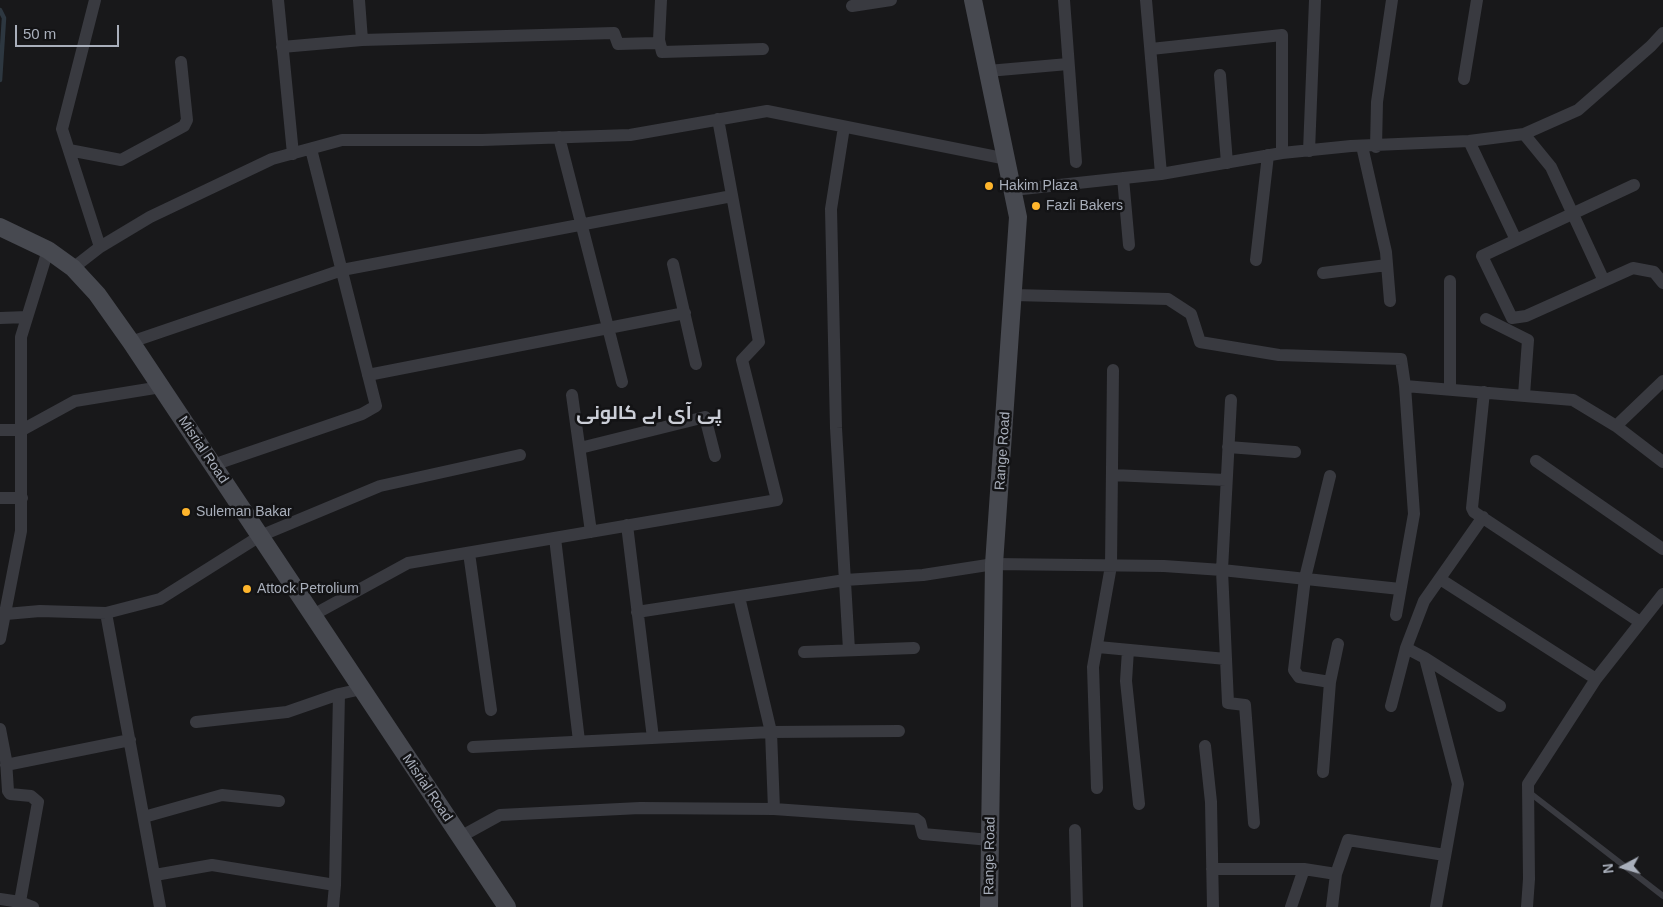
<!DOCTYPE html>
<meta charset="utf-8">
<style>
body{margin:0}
#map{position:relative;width:1663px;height:907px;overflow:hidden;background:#18181a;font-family:Helvetica,sans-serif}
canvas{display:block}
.north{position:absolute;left:1598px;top:842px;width:50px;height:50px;-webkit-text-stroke:4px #131315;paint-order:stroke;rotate:264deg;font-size:14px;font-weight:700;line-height:20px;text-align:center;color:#a9afbb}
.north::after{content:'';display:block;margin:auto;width:18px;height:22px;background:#a9afbb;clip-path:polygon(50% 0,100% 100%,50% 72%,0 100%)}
.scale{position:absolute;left:15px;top:25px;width:104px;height:22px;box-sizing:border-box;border:2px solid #a9afbb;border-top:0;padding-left:6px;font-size:15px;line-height:18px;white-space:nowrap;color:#a9afbb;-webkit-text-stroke:4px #131315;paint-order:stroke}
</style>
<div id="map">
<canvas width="1663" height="907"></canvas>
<div class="north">N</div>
<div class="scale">50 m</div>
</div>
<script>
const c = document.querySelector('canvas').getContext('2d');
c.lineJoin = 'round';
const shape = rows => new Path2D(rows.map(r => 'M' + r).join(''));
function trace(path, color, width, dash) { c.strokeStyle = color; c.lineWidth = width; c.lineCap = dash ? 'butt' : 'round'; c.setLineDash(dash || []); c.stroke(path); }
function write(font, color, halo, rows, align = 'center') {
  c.font = font + ' Helvetica,Cairo,sans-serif'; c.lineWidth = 5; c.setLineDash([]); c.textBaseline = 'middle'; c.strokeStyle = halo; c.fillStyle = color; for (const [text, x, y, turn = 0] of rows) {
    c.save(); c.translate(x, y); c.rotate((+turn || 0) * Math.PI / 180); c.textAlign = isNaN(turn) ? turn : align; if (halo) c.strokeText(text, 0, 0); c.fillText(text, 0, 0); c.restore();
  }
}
trace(shape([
 [0,10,4,18,0,80]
]), '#2d3740', 4.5);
trace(shape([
 [1530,793,1663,896]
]), '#393a40', 6);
trace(shape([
 [95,0,62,129,100,247],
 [278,0,293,154],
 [359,0,362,40],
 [661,0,659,40,662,52,763,49],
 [1064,0,1076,162],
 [1146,0,1161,174],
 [852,6,891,0],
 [282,47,362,40,614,33,618,44,655,43,659,40],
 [1151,49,1282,35,1282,153],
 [988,71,1068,64],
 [1220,75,1227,163],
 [1464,79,1477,0],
 [844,127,831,209,836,428,849,650],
 [1524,134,1551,167,1604,281],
 [559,137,622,382],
 [1469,141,1516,240],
 [1362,146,1386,252,1390,301],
 [1376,147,1377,102,1392,0],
 [69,150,121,160,184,126,187,120,181,62],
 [1309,151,1315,0],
 [1123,178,1129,245],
 [1634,185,1482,256,1512,318,1526,316,1633,268,1654,272,1663,283],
 [1013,190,1161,174,1282,153,1351,146,1469,141,1524,134,1578,110,1651,46,1663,33],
 [1256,260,1268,155],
 [673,264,696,364],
 [73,268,100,247,150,217,272,159,342,140,482,140,630,135,767,111,1007,159],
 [1323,273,1387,265],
 [1014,295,1168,299,1191,314,1200,342,1279,355,1401,359,1405,386,1414,514,1396,615],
 [0,318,27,317],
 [1486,319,1528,340,1524,395],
 [131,342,342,270,732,196],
 [368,375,685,313],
 [1405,386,1573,400,1616,426,1663,462],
 [1450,389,1450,281],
 [1484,392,1472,508,1474,512,1640,622],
 [572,395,591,532],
 [1231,400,1222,570,1228,703,1245,705,1254,823],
 [1616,426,1663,381],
 [0,430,22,430,75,401,161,387],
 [1228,447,1295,452],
 [580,448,705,417,715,456],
 [1536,461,1663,549],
 [213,465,362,414,376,406,311,149],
 [1112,475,1226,480],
 [0,498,22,498],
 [627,525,653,738],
 [555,538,579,741],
 [469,553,491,710],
 [1440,579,1596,679],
 [739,597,771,732,774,809],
 [637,612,845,580,923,575,994,564,1164,566,1222,570,1400,589],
 [106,613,160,907],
 [6,614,40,611,106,613,160,599,260,536,380,486,520,455],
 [313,615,408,563,777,500,742,360,759,342,718,119],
 [0,639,21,531,21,337,48,250],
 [1098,647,1226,659],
 [1406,648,1425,658,1500,706],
 [1128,650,1126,681,1139,804],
 [804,652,914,648],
 [1425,658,1458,784,1436,907],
 [1330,682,1299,677,1294,670,1305,578,1330,476],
 [1391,706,1406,648,1424,601,1483,517],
 [196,722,287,712,339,694],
 [0,729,6,760,8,791,10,794,31,796,38,802,19,907],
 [1205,746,1211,802,1213,907],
 [473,747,771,732,899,731],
 [6,765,130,740],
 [1323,772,1330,682,1338,644],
 [1097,788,1093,667,1111,566,1113,370],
 [144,817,222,795,279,801],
 [1075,830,1077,907],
 [460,837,500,815,640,808,774,809,916,819,920,822,923,834,990,840],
 [1212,869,1304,869,1336,874],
 [155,875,212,865,335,885,339,694,362,689],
 [0,899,20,902,33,907],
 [333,907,335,885],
 [1291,907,1304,869],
 [1332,907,1336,874,1348,840,1445,855],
 [1527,907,1529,879,1528,784,1596,679,1663,594]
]), '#393a40', 12);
trace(shape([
 [973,0,1018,217,994,564,989,907],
 [0,227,48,250,73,268,97,294,131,342,507,907]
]), '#474950', 18);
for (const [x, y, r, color] of [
 [989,186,5,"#feb52c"],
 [1036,206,5,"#feb52c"],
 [186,512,5,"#feb52c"],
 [247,589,5,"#feb52c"]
]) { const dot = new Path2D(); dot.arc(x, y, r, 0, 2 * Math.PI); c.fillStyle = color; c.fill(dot); trace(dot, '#131315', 2); }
write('14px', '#a9afbb', '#131315', [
 ["Hakim Plaza",999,186],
 ["Fazli Bakers",1046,206],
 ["Suleman Bakar",196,512],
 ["Attock Petrolium",257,589]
], 'left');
write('14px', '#a9afbb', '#131315', [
 ["Misrial Road",203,450,56],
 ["Range Road",1003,451,-86],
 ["Misrial Road",427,788,56],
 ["Range Road",990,856,-89]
]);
write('bold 19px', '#cbced7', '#131315', [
 ["پی آی اے کالونی",649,414]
]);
</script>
